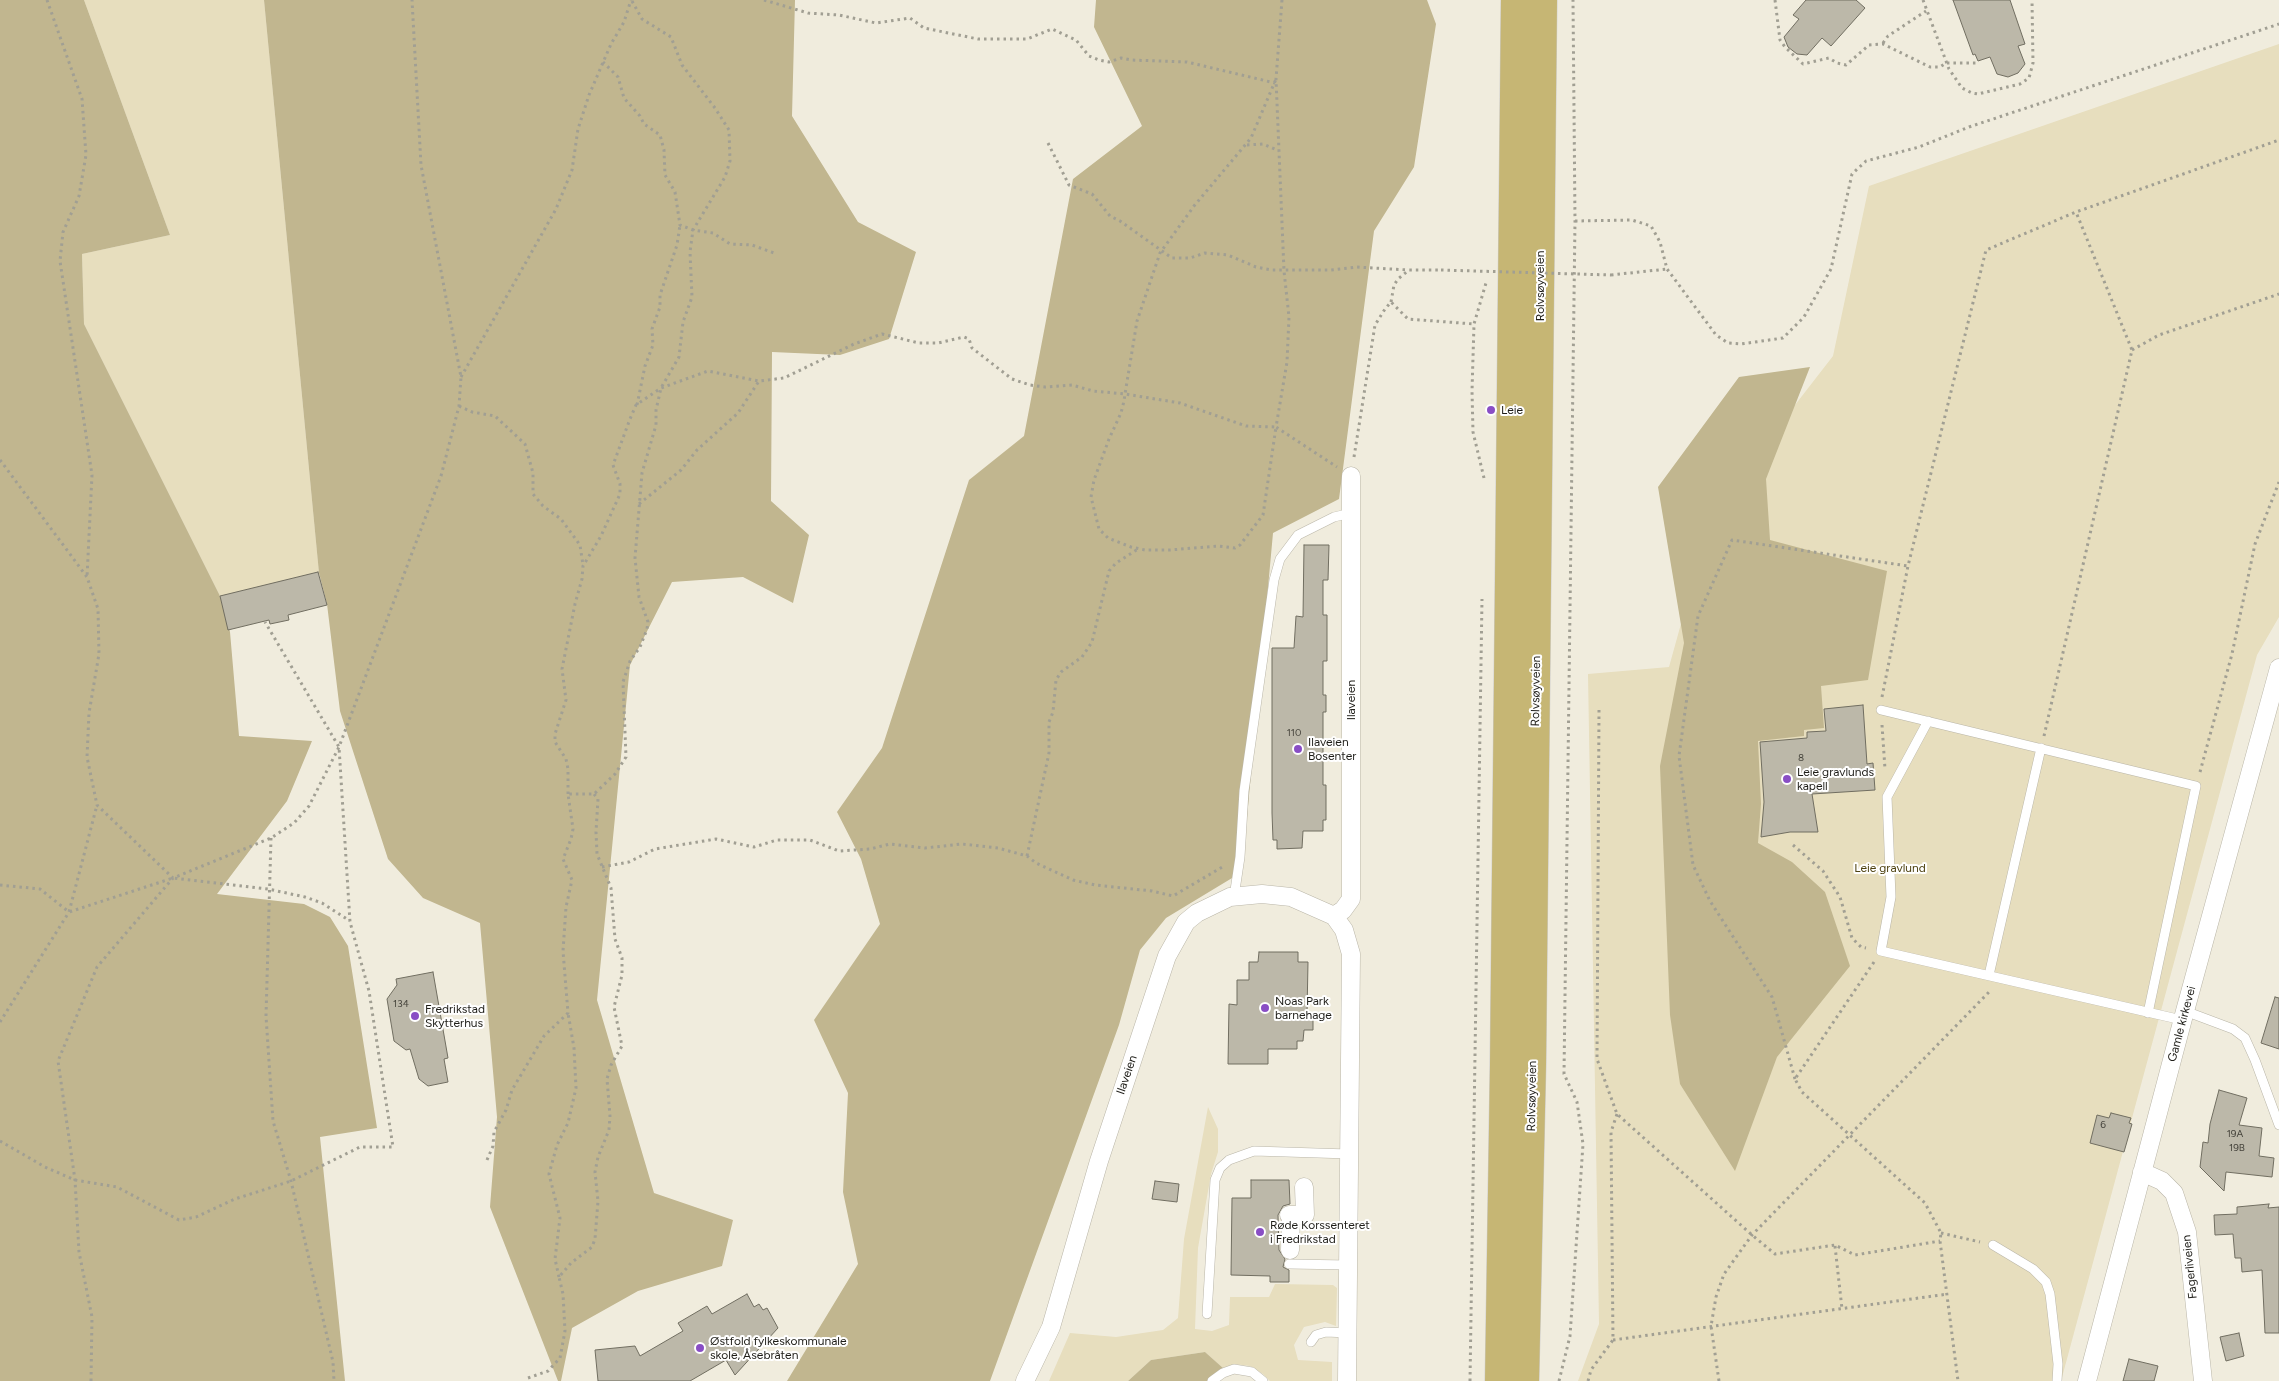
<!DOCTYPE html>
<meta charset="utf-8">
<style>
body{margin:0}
canvas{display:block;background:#f0ecdd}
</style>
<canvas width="2279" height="1381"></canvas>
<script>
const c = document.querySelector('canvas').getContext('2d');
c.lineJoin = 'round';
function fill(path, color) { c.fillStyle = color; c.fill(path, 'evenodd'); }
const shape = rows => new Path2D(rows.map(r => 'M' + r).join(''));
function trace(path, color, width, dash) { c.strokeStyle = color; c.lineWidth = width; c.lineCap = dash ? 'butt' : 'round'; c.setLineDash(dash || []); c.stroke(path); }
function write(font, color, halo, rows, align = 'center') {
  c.font = font + ' Figtree,sans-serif'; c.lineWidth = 4; c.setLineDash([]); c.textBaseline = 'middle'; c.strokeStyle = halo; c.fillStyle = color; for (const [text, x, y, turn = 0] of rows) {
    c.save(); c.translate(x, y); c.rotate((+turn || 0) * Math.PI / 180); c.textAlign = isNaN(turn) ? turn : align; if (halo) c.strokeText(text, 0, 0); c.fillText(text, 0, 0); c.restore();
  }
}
fill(shape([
 [84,0,264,0,319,573,221,598,84,324,82,254,170,235],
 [2279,44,2279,617,2257,655,2061,1381,1578,1381,1599,1324,1588,674,1669,667,1712,512,1833,356,1869,186],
 [1208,1107,1218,1129,1218,1152,1211,1174,1198,1248,1195,1329,1212,1331,1229,1325,1230,1297,1269,1297,1275,1284,1333,1285,1337,1288,1336,1326,1325,1322,1304,1327,1294,1345,1298,1360,1332,1362,1332,1381,1270,1381,1263,1374,1250,1366,1234,1364,1223,1368,1205,1352,1151,1360,1128,1381,1049,1381,1070,1333,1116,1337,1163,1330,1178,1318,1184,1239]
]), '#e7debe');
fill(shape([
 [0,0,84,0,170,235,82,254,84,324,221,598,230,632,239,736,312,741,287,801,217,894,304,904,330,917,348,946,377,1128,320,1137,345,1381,0,1381],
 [264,0,795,0,792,116,858,222,916,252,889,339,840,355,772,352,771,501,809,535,793,603,743,577,672,582,630,665,597,1000,654,1193,733,1220,722,1266,638,1291,572,1328,561,1381,558,1381,490,1207,497,1117,480,923,423,898,388,859,340,711,327,604,319,573],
 [1096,0,1427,0,1436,24,1414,167,1374,231,1339,499,1273,533,1242,872,1166,918,1140,950,1119,1025,990,1381,787,1381,858,1264,843,1192,848,1093,814,1020,880,924,861,859,837,812,882,748,969,480,1024,436,1073,179,1142,126,1094,27],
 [1810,367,1766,479,1770,540,1887,571,1868,680,1821,686,1824,728,1804,730,1804,736,1758,741,1761,804,1758,843,1792,862,1825,892,1850,966,1777,1057,1735,1171,1680,1084,1670,1015,1660,766,1684,643,1658,487,1739,377],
 [1205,1352,1223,1368,1207,1381,1128,1381,1151,1360]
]), '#c1b68f');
const building = shape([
 [1806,0,1856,0,1865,8,1831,46,1822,38,1807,55,1797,54,1788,47,1784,37,1799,19,1793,15,1806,0],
 [1953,0,2010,0,2025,44,2018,46,2025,64,2018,73,2008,77,1997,74,1990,57,1978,61,1975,54,1973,55,1953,0],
 [1304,545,1329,545,1328,580,1323,580,1323,615,1327,615,1327,661,1323,661,1323,695,1326,695,1326,712,1323,712,1323,785,1326,785,1326,820,1323,820,1323,831,1303,831,1302,848,1277,849,1277,840,1273,840,1272,813,1272,648,1294,648,1296,616,1303,617,1304,545],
 [318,572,327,605,288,615,289,620,270,624,269,620,228,630,220,596,318,572],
 [1863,705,1867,764,1873,763,1875,790,1812,794,1818,832,1790,832,1761,837,1764,802,1760,742,1807,738,1807,732,1826,731,1824,709,1863,705],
 [1259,952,1298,952,1298,962,1308,962,1307,1014,1313,1015,1313,1030,1304,1030,1303,1041,1297,1041,1297,1049,1268,1049,1268,1064,1228,1064,1229,1004,1237,1005,1237,980,1249,980,1249,962,1258,962,1259,952],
 [433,972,448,1058,444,1059,448,1082,428,1086,419,1079,410,1049,406,1050,394,1041,387,999,397,985,396,979,433,972],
 [2275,997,2279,998,2279,1049,2261,1043,2275,997],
 [2219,1090,2247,1098,2239,1125,2262,1128,2259,1156,2274,1158,2272,1177,2226,1172,2224,1191,2200,1167,2203,1142,2208,1143,2210,1124,2219,1090],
 [2111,1113,2131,1118,2129,1123,2132,1124,2124,1152,2090,1143,2097,1115,2109,1118,2111,1113],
 [1251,1180,1289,1180,1290,1204,1283,1206,1278,1215,1279,1250,1285,1259,1283,1267,1289,1270,1289,1282,1270,1282,1270,1276,1231,1275,1232,1198,1251,1198,1251,1180],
 [1155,1181,1179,1184,1177,1202,1152,1199,1155,1181],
 [2269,1204,2268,1208,2279,1207,2279,1333,2265,1333,2262,1270,2242,1272,2241,1258,2235,1258,2233,1234,2215,1235,2214,1215,2237,1214,2237,1207,2269,1204],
 [747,1294,754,1307,759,1304,763,1310,767,1308,778,1328,735,1375,726,1360,690,1381,598,1381,595,1350,635,1346,640,1356,683,1331,678,1323,707,1306,712,1314,747,1294],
 [2239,1333,2244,1356,2226,1361,2220,1337,2239,1333],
 [2129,1359,2158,1366,2154,1381,2123,1381,2129,1359]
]);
fill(building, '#bcb8a9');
trace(building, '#716e61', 1);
const lane = shape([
 [1881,710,2196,786,2148,1013],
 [1928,721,1887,797,1891,897,1881,951,2182,1020],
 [1234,897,1240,857,1244,791,1274,580,1280,559,1298,535,1334,517,1351,513],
 [1989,975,2041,748],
 [2185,1011,2233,1029,2245,1038,2255,1060,2279,1125],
 [1993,1245,2033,1269,2046,1282,2050,1294,2058,1364,2057,1381],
 [1289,1264,1348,1265],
 [1207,1314,1215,1180,1220,1168,1229,1160,1254,1151,1349,1154],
 [1311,1342,1316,1335,1326,1332,1348,1333],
 [1212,1381,1223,1373,1234,1369,1252,1372,1263,1381]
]);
const street = shape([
 [1334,916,1343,910,1351,899,1351,476],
 [2142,1172,2162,1181,2174,1193,2187,1232,2203,1381],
 [1289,1215,1305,1215,1304,1187],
 [1290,1250,1291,1215],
 [1025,1381,1051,1327,1099,1161,1167,956,1186,922,1197,913,1230,897,1262,894,1291,897,1334,916,1344,930,1351,954,1347,1381],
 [2087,1381,2185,1011,2279,668]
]);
const primary = shape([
 [1499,1381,1504,1065,1515,0],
 [1525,1381,1532,1064,1543,0]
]);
trace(lane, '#bab6a8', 10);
trace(street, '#bab6a8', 19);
trace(primary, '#cecdcc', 29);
trace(shape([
 [47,0,82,99,86,155,79,196,63,232,60,261,92,475,87,577],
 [764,0,808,13,839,15,876,23,910,18,924,28,978,39,1027,39,1052,29,1076,40,1089,56,1099,60,1109,62,1121,58,1131,60,1187,62,1275,83],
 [1282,0,1276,79,1284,271,1289,317,1287,362,1276,427,1337,467],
 [1775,0,1780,40,1785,47,1803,64,1829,58,1837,63,1846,65,1869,45,1883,44,1930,67,1940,67,1946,63,1977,63],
 [1923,0,1949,69,1962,88,1972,93,1978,94,2020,84,2029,78,2033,63,2032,0],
 [632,1,642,19,671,37,682,65,715,108,729,130,730,161,725,177,693,230,713,233,730,244,752,245,774,253],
 [1883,43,1888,36,1926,11],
 [1048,143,1069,185,1092,194,1110,216,1120,221,1172,258,1190,258,1205,253,1228,255,1256,267,1272,270,1331,270,1357,267,1409,270],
 [1247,145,1263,144,1279,151],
 [1575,221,1632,220,1651,226,1660,242,1667,269,1716,335,1728,343,1741,344,1783,338,1804,317,1831,269,1852,174,1866,161,1919,147,1969,127,2279,24],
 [1611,275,1667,269],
 [1391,302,1394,285,1398,279,1409,270,1441,270],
 [2132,350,2159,335,2279,294],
 [461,377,556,209,572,170,578,129,589,95,611,44,624,22,631,0],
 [637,405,645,366,653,345,652,329,660,307,660,295,677,245,680,225],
 [459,406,472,412,495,416,525,444,533,473,533,494,543,506,561,519,580,545,583,565],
 [1354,457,1375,325,1385,309,1391,302,1408,319,1474,324],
 [0,460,87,577,98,609,99,654,89,713,87,757,97,805,173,878],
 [1484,478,1473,432,1472,391,1474,324,1486,283],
 [639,504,681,470,697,450,738,413,759,381],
 [1882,697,1908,566,1986,250,2076,212,2279,140],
 [1599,710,1597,1059,1617,1114,1752,1235,1775,1254,1835,1245,1855,1255,1940,1241],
 [1882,725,1885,769],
 [2044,736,2132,350,2076,212],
 [2200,772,2232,654,2255,544,2279,482],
 [568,794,568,769,566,759,555,742,555,734,566,700,562,669,575,604,582,579,583,566,601,536,620,494,620,484,613,465,630,419,636,405,661,388,708,371,759,381,784,378,854,344,882,334,919,343,938,343,964,337,969,339,972,348,1012,379,1030,385,1045,387,1072,385,1093,391,1125,394,1180,403,1246,426,1276,427,1263,515,1240,545,1235,548,1218,546,1170,550,1145,550,1131,547,1108,538,1099,529,1091,497,1094,480,1109,439,1121,413,1124,401,1125,394,1137,321,1160,253,1194,206,1251,138,1276,79],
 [271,838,266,1016,273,1121,291,1181,333,1362,334,1381],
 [1793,845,1823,871,1840,897,1852,938,1861,947,1866,948],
 [1027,856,1049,753,1049,722,1053,712,1056,680,1061,672,1082,657,1092,642,1109,571,1116,563,1138,549],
 [602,867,629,862,655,849,716,839,754,847,777,840,810,840,839,851,870,849,890,844,925,848,962,844,998,848,1027,856,1036,863,1073,880,1095,885,1152,891,1173,896,1224,866],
 [0,885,40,889,69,912,173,878,268,889,305,897,322,903,350,921],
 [1874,962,1795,1079,1802,1092,1925,1203,1941,1233,1940,1241,1958,1381],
 [0,1022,69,912,97,805],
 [1795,1079,1772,997,1710,901,1693,865,1679,756,1698,616,1732,540,1908,566],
 [0,1141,45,1167,75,1180,117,1187,179,1220,196,1217,235,1199,291,1181,360,1147,393,1147,369,991,350,922,339,747,265,622],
 [487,1160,493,1146,494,1132,506,1110,512,1090,544,1036,568,1013,563,951,566,907,572,880,563,859,571,839,573,829,568,794,594,794,615,774,626,757,623,682,630,661,640,647,647,629,648,622,639,597,635,558,642,473,656,425,656,410,661,388,679,357,683,322,692,297,690,252,693,230,680,225,675,192,665,175,664,150,660,135,644,124,640,116,624,98,618,77,603,62],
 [1941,1233,1980,1242],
 [1835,1246,1842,1309],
 [559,1277,555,1259,560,1218,549,1174,557,1145,568,1123,576,1088,574,1048,568,1013],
 [1613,1340,1948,1294],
 [528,1378,548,1371,560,1358,565,1331,563,1294,559,1277,571,1263,592,1247,595,1239,598,1201,595,1172,598,1157,609,1130,610,1116,607,1079,611,1065,622,1046,614,1007,622,975,622,958,615,939,611,888,597,854,596,832,598,799,594,794],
 [91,1381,92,1317,79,1252,75,1180,58,1061,97,967,173,878,271,838,294,823,309,806,339,747,441,476,459,406,461,377,421,165,412,0],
 [1470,1381,1482,599],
 [1559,1381,1570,1336,1583,1144,1577,1102,1564,1074,1575,221,1573,0],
 [1588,1381,1591,1370,1613,1340,1611,1132,1617,1114],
 [1719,1381,1711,1326,1716,1297,1724,1274,1752,1235,1990,991]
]), '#a19f93', 3, [2.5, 4]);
trace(lane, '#fff', 9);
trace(street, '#fff', 18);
trace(primary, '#c6b674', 28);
trace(shape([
 [1441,270,1611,275]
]), '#a19f93', 3, [2.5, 4]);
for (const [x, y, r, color] of [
 [1491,410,5,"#894ec5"],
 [1298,749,5,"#894ec5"],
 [1787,779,5,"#894ec5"],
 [1265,1008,5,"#894ec5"],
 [415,1016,5,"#894ec5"],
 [1260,1232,5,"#894ec5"],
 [700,1348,5,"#894ec5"]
]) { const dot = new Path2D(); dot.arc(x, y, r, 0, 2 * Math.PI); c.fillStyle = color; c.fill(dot); trace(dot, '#fff', 2); }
write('10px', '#46443c', null, [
 ["110",1294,733],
 ["8",1801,758],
 ["134",401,1004],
 ["6",2103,1125],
 ["19A",2235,1134],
 ["19B",2237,1148]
]);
write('12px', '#1e1d18', '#fff', [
 ["Rolvsøyveien",1540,286,-90],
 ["Rolvsøyveien",1536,691,-89],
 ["Ilaveien",1351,700,-90],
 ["Gamle kirkevei",2182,1024,-75],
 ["Ilaveien",1127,1075,-71],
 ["Rolvsøyveien",1532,1096,-89],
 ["Fagerliveien",2190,1267,-96]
]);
write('12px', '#1e1d18', '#fff', [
 ["Leie",1501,410],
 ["Ilaveien",1308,742],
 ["Bosenter",1308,756],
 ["Leie gravlunds",1797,772],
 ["kapell",1797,786],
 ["Noas Park",1275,1001],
 ["barnehage",1275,1015],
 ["Fredrikstad",425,1009],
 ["Skytterhus",425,1023],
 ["Røde Korssenteret",1270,1225],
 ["i Fredrikstad",1270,1239],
 ["Østfold fylkeskommunale",710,1341],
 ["skole, Åsebråten",710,1355]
], 'left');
write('12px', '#4e4211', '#fff', [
 ["Leie gravlund",1890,868]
]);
</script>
